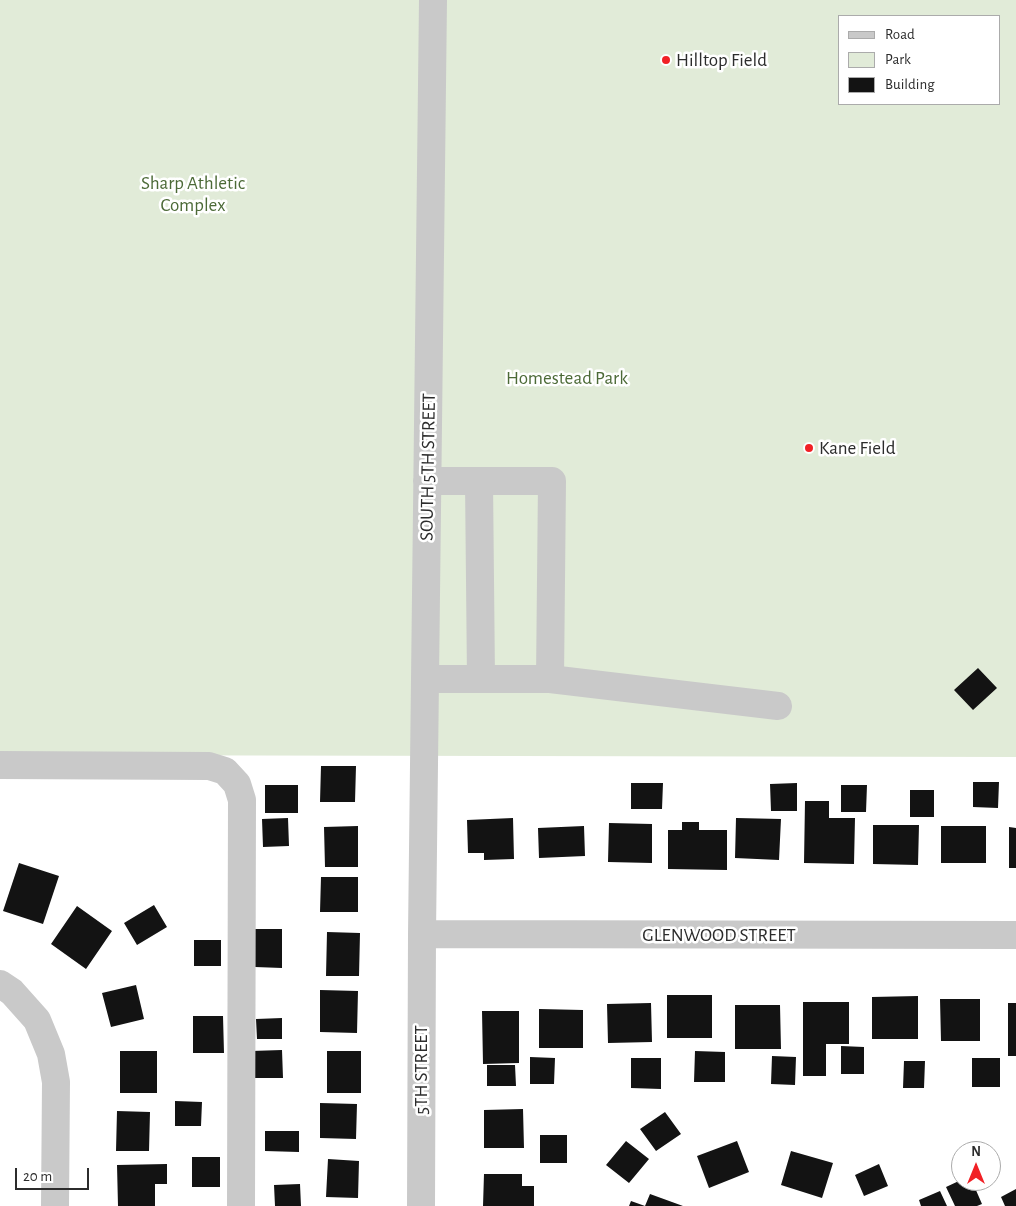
<!DOCTYPE html>
<style>
body{margin:0}
#map{position:relative;width:1016px;height:1206px;overflow:hidden;background:#fff;font-family:"Alegreya Sans",sans-serif}
canvas{display:block}
.legend{position:absolute;left:838px;top:15px;width:162px;height:90px;box-sizing:border-box;background:#fff;border:1px solid #ababab;margin:0;padding:6px 9px;list-style:none;font-size:15px;color:#2c2c2c}
.legend li{display:flex;align-items:center;gap:10px;height:25px}
.legend b{width:25px;border:1px solid #ababab}
.north{position:absolute;left:951px;top:1141px;width:50px;height:50px;box-sizing:border-box;background:#fff;border:1px solid #ababab;border-radius:50%;rotate:0deg;font-size:14px;font-weight:700;line-height:20px;text-align:center;color:#2c2c2c}
.north::after{content:'';display:block;margin:auto;width:18px;height:22px;background:#f12025;clip-path:polygon(50% 0,100% 100%,50% 72%,0 100%)}
.scale{position:absolute;left:15px;top:1168px;width:74px;height:22px;box-sizing:border-box;border:2px solid #2c2c2c;border-top:0;padding-left:6px;font-size:15px;line-height:18px;white-space:nowrap;color:#2c2c2c;-webkit-text-stroke:4px #fff;paint-order:stroke}
</style>
<div id="map">
<canvas width="1016" height="1206"></canvas>
<ul class="legend">
<li><b style="height:6px;background:#c9c9c9"></b>Road</li>
<li><b style="height:14px;background:#e1ebd8"></b>Park</li>
<li><b style="height:14px;background:#131313"></b>Building</li>
</ul>
<div class="north">N</div>
<div class="scale">20 m</div>
</div>
<script>
const c = document.querySelector('canvas').getContext('2d');
c.lineJoin = 'round';
function fill(path, color) { c.fillStyle = color; c.fill(path, 'evenodd'); }
const shape = rows => new Path2D(rows.map(r => 'M' + r).join(''));
function trace(path, color, width, dash) { c.strokeStyle = color; c.lineWidth = width; c.lineCap = dash ? 'butt' : 'round'; c.setLineDash(dash || []); c.stroke(path); }
function write(font, color, halo, rows, align = 'center') {
  c.font = font + ' "Alegreya Sans",sans-serif'; c.lineWidth = 5; c.setLineDash([]); c.textBaseline = 'middle'; c.strokeStyle = halo; c.fillStyle = color; for (const [text, x, y, turn = 0] of rows) {
    c.save(); c.translate(x, y); c.rotate((+turn || 0) * Math.PI / 180); c.textAlign = isNaN(turn) ? turn : align; if (halo) c.strokeText(text, 0, 0); c.fillText(text, 0, 0); c.restore();
  }
}
fill(shape([
 [0,0,1016,0,1016,757,0,755],
 [840,16,1000,16,1000,104,840,104]
]), '#e1ebd8');
fill(shape([
 [978,668,997,688,973,710,954,690],
 [321,766,356,766,355,802,320,802],
 [973,782,999,782,998,808,973,807],
 [631,783,663,783,662,809,631,809],
 [797,783,797,811,771,811,770,784],
 [265,785,298,785,298,813,265,813],
 [841,785,867,785,866,812,841,812],
 [910,790,934,790,934,817,910,817],
 [805,801,829,801,829,818,855,818,854,864,804,863],
 [288,818,289,846,263,847,262,819],
 [513,818,514,859,484,860,484,853,468,853,467,820],
 [736,818,781,819,779,860,735,858],
 [682,822,699,822,699,830,727,830,727,870,668,869,668,830,682,830],
 [609,823,652,824,652,863,608,862],
 [873,825,919,825,918,865,873,864],
 [358,826,358,867,325,867,324,827],
 [584,826,585,856,539,858,538,828],
 [941,826,986,826,986,863,941,863],
 [1009,827,1016,828,1016,868,1009,868],
 [19,863,59,876,43,924,3,911],
 [321,877,358,877,358,912,320,912],
 [154,905,167,927,137,945,124,923],
 [77,906,112,931,86,969,51,944],
 [255,929,282,929,282,968,255,967],
 [327,932,360,933,359,976,326,976],
 [194,940,221,940,221,966,194,966],
 [136,985,144,1019,111,1027,102,993],
 [320,990,358,991,357,1033,320,1032],
 [667,995,712,995,712,1038,667,1038],
 [918,996,918,1039,872,1039,872,997],
 [940,999,980,999,980,1041,941,1041],
 [803,1002,849,1002,849,1044,826,1044,826,1076,803,1076],
 [651,1003,652,1042,608,1043,607,1004],
 [1008,1003,1016,1003,1016,1056,1008,1056],
 [735,1005,780,1005,781,1049,735,1049],
 [539,1009,583,1010,583,1048,539,1048],
 [482,1011,519,1011,519,1063,483,1064],
 [193,1016,223,1016,224,1053,193,1053],
 [282,1018,282,1039,257,1039,256,1019],
 [841,1046,864,1047,864,1074,841,1074],
 [282,1050,283,1078,251,1078,251,1051],
 [120,1051,157,1051,157,1093,120,1093],
 [327,1051,361,1051,361,1093,327,1093],
 [695,1051,725,1052,725,1082,694,1082],
 [772,1056,796,1057,795,1085,771,1084],
 [530,1057,555,1058,554,1084,530,1084],
 [631,1058,661,1058,661,1089,631,1088],
 [972,1058,1000,1058,1000,1087,972,1087],
 [904,1061,925,1061,924,1088,903,1088],
 [487,1065,515,1065,516,1086,487,1086],
 [175,1101,202,1102,201,1126,175,1126],
 [320,1103,357,1104,356,1139,320,1138],
 [523,1109,524,1148,484,1148,484,1110],
 [117,1111,150,1112,149,1151,116,1151],
 [665,1112,681,1134,656,1151,640,1129],
 [265,1131,299,1131,299,1152,265,1151],
 [540,1135,567,1135,567,1163,540,1163],
 [626,1141,649,1159,629,1183,606,1165],
 [737,1141,749,1172,709,1188,697,1156],
 [791,1151,833,1163,822,1198,781,1185],
 [192,1157,220,1157,220,1187,192,1187],
 [328,1159,359,1161,358,1198,326,1197],
 [167,1164,167,1184,155,1184,155,1206,118,1206,117,1165],
 [879,1164,888,1186,864,1196,855,1175],
 [484,1174,522,1174,522,1186,534,1186,534,1206,483,1206],
 [961,1180,972,1181,982,1204,977,1206,955,1206,946,1187],
 [300,1184,301,1206,275,1206,274,1185],
 [1016,1189,1016,1206,1005,1206,1001,1197],
 [940,1191,947,1206,921,1206,919,1200],
 [650,1194,683,1206,645,1206],
 [631,1201,645,1206,629,1206]
]), '#131313');
trace(shape([
 [479,481,481,679],
 [425,679,550,679,552,481,427,481],
 [550,679,778,706],
 [0,765,209,766,225,771,237,784,242,800,241,1206],
 [422,934,1016,935],
 [0,984,12,992,37,1020,51,1054,56,1082,55,1206],
 [421,1206,422,934,433,0]
]), '#c9c9c9', 28);
for (const [x, y, r, color] of [
 [666,60,5,"#f12025"],
 [809,448,5,"#f12025"]
]) { const dot = new Path2D(); dot.arc(x, y, r, 0, 2 * Math.PI); c.fillStyle = color; c.fill(dot); trace(dot, '#fff', 2); }
write('19px', '#2c2c2c', '#fff', [
 ["Hilltop Field",676,60],
 ["Kane Field",819,448]
], 'left');
write('19px', '#4c6a37', '#fff', [
 ["Sharp Athletic",193,183],
 ["Complex",193,205],
 ["Homestead Park",567,378]
]);
write('19px', '#2c2c2c', '#fff', [
 ["SOUTH 5TH STREET",428,467,-89],
 ["GLENWOOD STREET",719,935],
 ["5TH STREET",421,1070,-90]
]);
</script>
